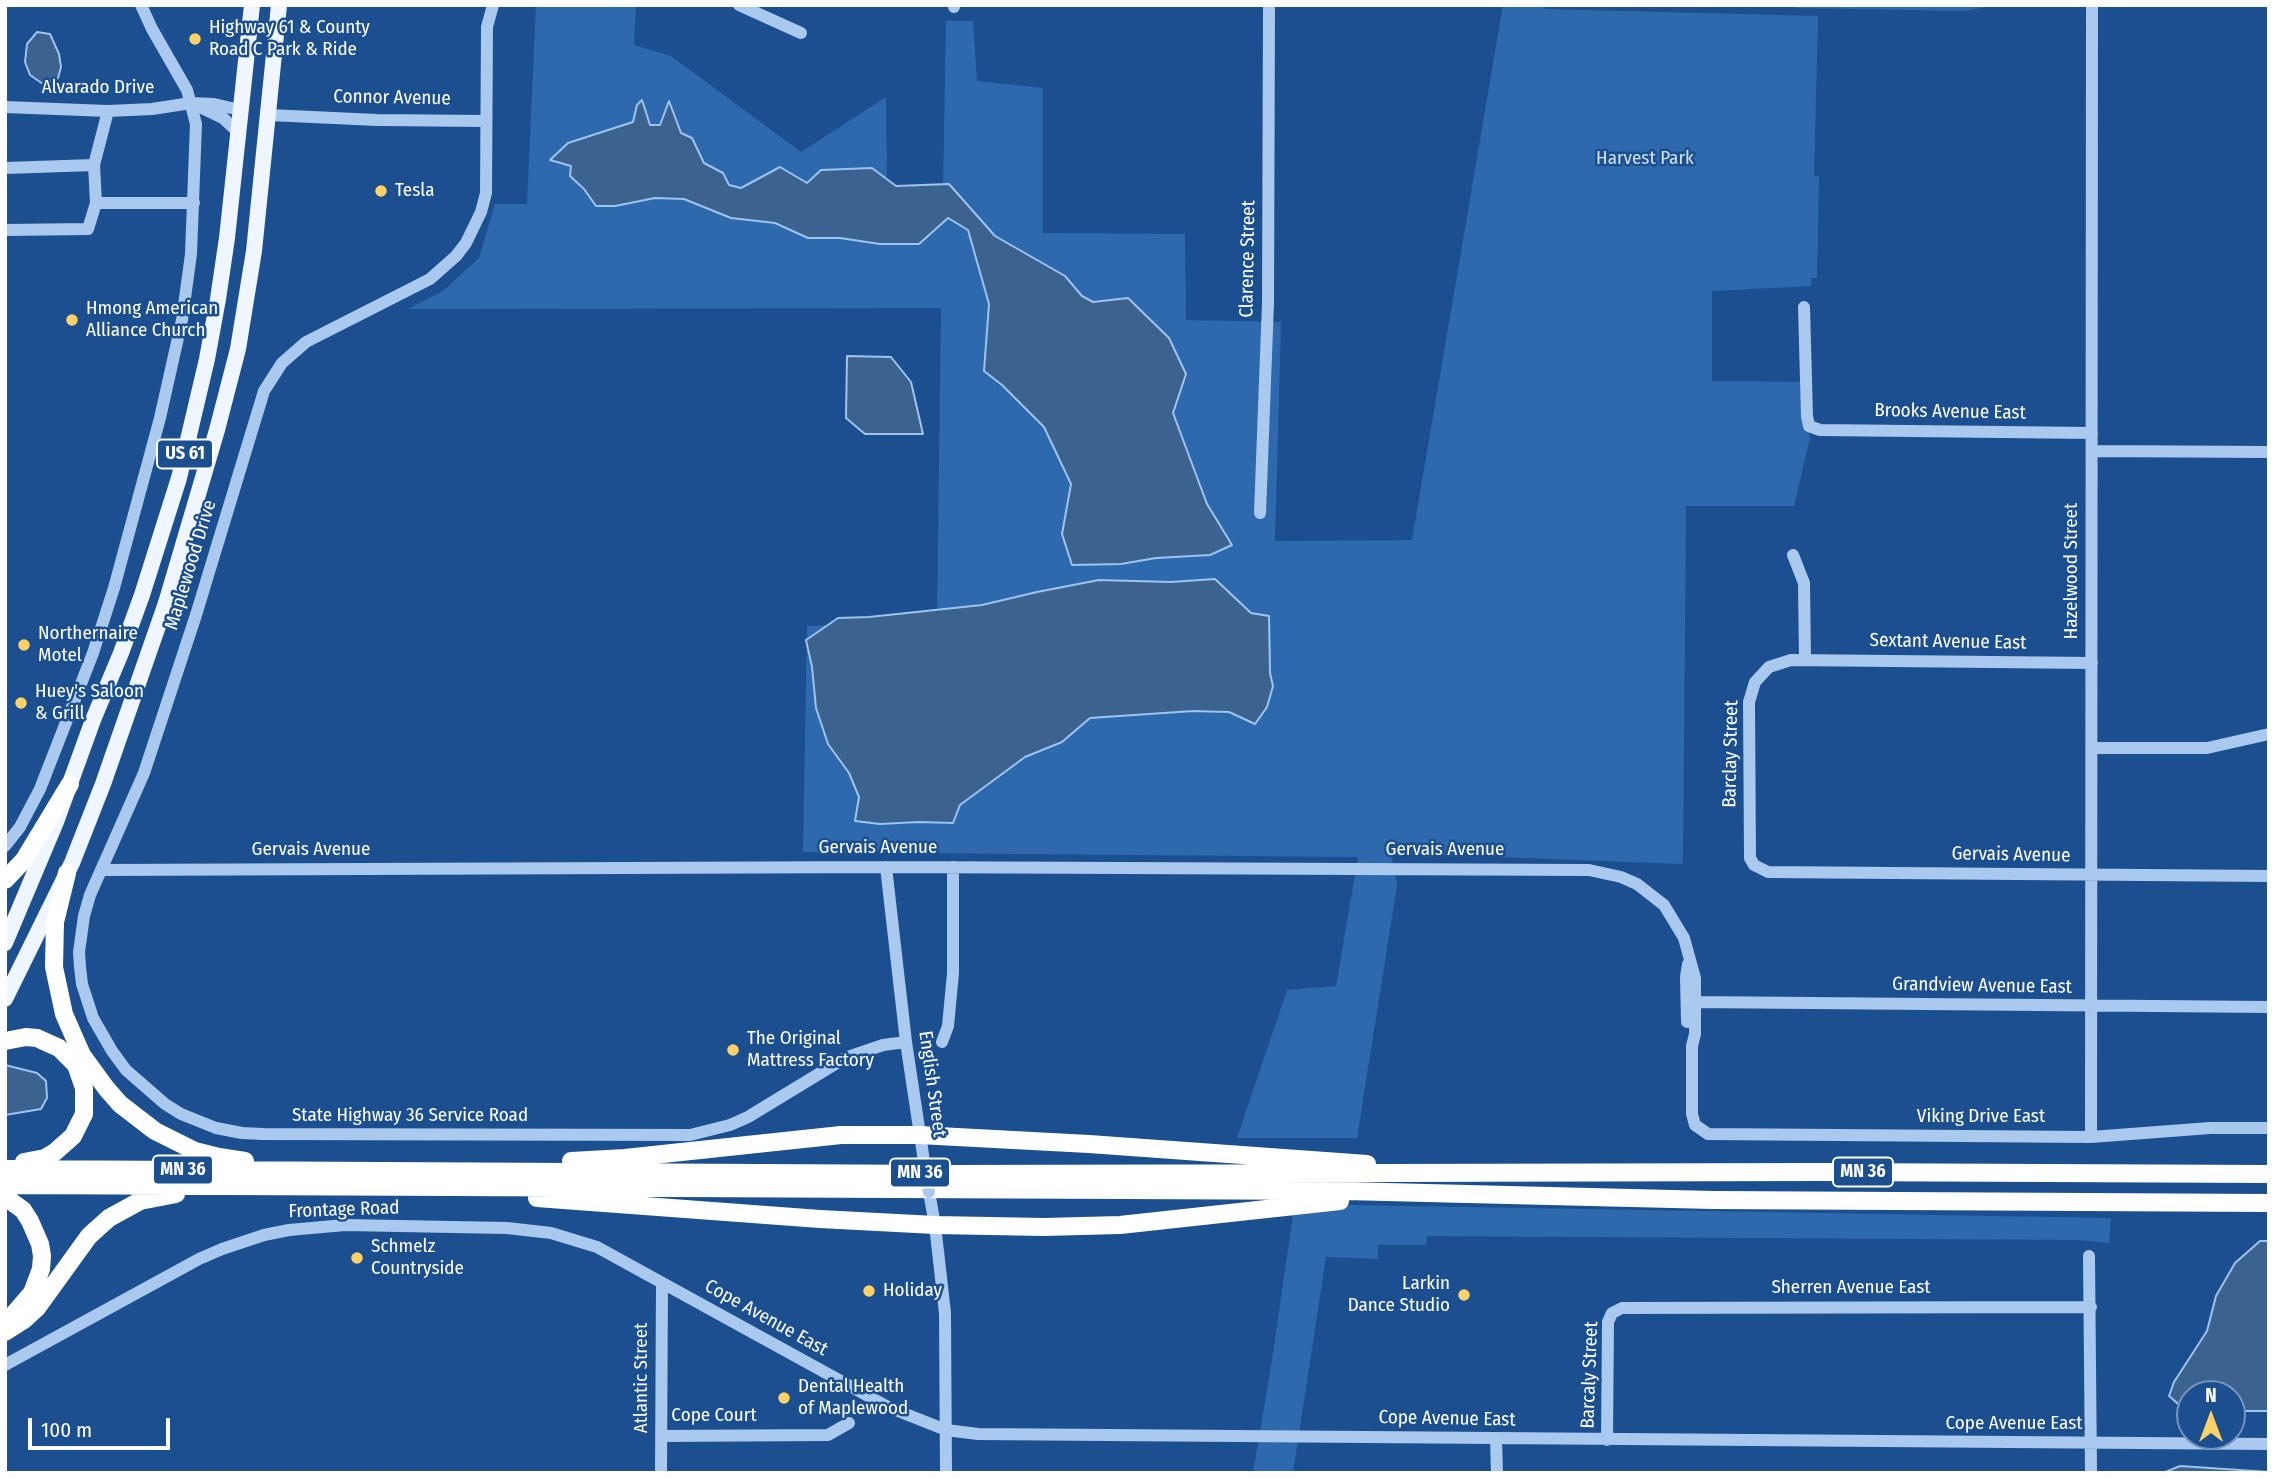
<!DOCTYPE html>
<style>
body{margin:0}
#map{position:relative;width:2274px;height:1478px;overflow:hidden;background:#1b4f8f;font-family:"Fira Sans Condensed",sans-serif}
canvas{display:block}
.frame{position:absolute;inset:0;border:7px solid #fff;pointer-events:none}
.north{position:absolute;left:2176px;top:1380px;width:70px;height:70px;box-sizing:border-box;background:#1b4f8f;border:2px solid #7695bc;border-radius:50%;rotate:0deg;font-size:19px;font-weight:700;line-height:28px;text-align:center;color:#fff}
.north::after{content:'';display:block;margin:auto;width:24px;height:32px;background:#ffd166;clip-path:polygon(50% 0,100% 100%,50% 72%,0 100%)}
.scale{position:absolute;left:28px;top:1418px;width:142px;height:32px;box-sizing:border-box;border:4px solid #fff;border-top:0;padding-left:9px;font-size:21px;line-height:24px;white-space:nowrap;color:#fff;-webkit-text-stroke:5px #1b4f8f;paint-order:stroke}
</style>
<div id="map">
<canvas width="2274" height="1478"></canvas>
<div class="frame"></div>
<div class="north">N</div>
<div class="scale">100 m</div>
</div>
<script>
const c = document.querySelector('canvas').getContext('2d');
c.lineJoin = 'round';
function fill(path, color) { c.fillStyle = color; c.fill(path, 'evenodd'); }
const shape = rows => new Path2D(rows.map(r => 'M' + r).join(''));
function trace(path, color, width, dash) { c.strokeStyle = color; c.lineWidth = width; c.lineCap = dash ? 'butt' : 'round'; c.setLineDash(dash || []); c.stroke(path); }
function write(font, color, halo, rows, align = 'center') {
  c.font = font + ' "Fira Sans Condensed",sans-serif'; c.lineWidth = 5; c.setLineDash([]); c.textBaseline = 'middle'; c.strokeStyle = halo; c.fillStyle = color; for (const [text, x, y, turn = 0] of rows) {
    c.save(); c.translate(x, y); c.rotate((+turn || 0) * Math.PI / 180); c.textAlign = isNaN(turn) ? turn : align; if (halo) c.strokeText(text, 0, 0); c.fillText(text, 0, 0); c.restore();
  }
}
fill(shape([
 [536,5,636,5,634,45,671,56,801,152,886,97,887,185,943,191,946,21,973,21,977,81,1043,88,1043,233,1185,234,1186,320,1281,322,1275,541,1412,540,1503,5,1545,5,1545,9,1818,16,1814,176,1819,176,1817,278,1811,278,1811,286,1712,291,1712,381,1800,382,1810,438,1794,506,1686,506,1683,864,1391,853,1397,885,1357,1138,1237,1138,1287,990,1336,986,1358,857,803,852,807,626,937,622,941,308,408,309,443,291,479,258,495,204,527,204],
 [1797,5,1994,5,1967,11,1797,8],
 [1351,1205,2111,1218,2109,1243,2077,1240,1427,1236,1426,1245,1378,1245,1378,1259,1326,1257,1293,1473,1253,1473,1272,1360,1293,1215]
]), '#2e69ad');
const water = shape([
 [37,32,50,34,59,54,61,67,58,78,43,84,30,75,25,62,27,44,37,32],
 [642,100,650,125,660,125,669,101,681,133,692,138,704,163,723,173,729,185,741,188,780,167,807,183,821,170,872,168,896,186,949,184,995,236,1065,276,1082,296,1093,302,1128,298,1169,338,1186,374,1173,413,1207,504,1232,545,1210,555,1156,558,1121,564,1072,565,1062,534,1071,484,1044,427,1002,385,984,371,989,304,968,230,948,218,919,244,880,244,840,238,808,238,775,223,731,218,684,199,655,198,615,206,596,206,584,189,570,176,571,166,550,160,568,143,633,122,637,105,642,100],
 [847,356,891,357,911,382,923,434,865,434,846,418,847,356],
 [1215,579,1251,613,1269,616,1270,673,1273,686,1267,707,1255,724,1229,712,1193,711,1090,718,1062,742,1025,757,960,805,953,823,918,822,880,824,855,821,859,797,849,773,828,744,816,708,812,667,806,640,838,618,869,617,982,605,1037,592,1099,580,1171,582,1215,579],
 [5,1065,37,1073,46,1081,47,1098,41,1109,5,1115,5,1065],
 [2260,1241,2269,1241,2269,1411,2232,1411,2232,1394,2190,1394,2190,1410,2184,1409,2169,1396,2174,1382,2207,1331,2216,1296,2235,1263,2260,1241],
 [2180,1466,2269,1472,2269,1473,2163,1473,2180,1466]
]);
fill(water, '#3c6290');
trace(water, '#9cc4f0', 2);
trace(shape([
 [493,5,487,27,486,193,481,212,466,243,456,256,430,279,306,342,282,363,264,391,196,615,144,773,90,895,84,916,79,952,80,967,82,984,93,1018,112,1051,126,1070,165,1104,181,1114,216,1128,242,1133,263,1134,690,1135,730,1125,748,1117,845,1058,883,1045,906,1042],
 [739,5,801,33],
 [954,7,954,5],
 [198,106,223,118,238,132],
 [5,107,108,111,152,109,191,103,214,104,240,110],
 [269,115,377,120,486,121],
 [5,168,94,165],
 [96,203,194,203],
 [5,230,88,229,96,203,94,165,108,111],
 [1804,307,1807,416,1809,426,1820,430,2092,433],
 [2092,451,2269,452],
 [1260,513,1268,303,1269,5],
 [1793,555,1804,583,1805,660],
 [2092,663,1791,660,1769,667,1755,682,1749,702,1750,858,1754,865,1768,872,2269,876],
 [2092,748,2207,748,2269,734],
 [5,846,20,827,40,789,93,653,114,588,160,418,182,320,191,254,196,124,187,90,152,29,141,5],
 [886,867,906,1042,925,1168],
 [102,870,886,867,1589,870,1621,877,1637,884,1664,905,1684,938,1695,978,1695,1034,1692,1046,1692,1114,1695,1125,1708,1134,2091,1137,2210,1128,2269,1128],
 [1695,1002,2269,1007],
 [1687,1022,1686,977,1688,964],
 [942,1042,948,1026,953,973,953,867],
 [2091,1137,2092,5],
 [929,1192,935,1225,945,1313,946,1473],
 [2089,1256,2091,1473],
 [5,1365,199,1259,222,1249,264,1235,289,1230,345,1225,507,1228,551,1233,597,1247,888,1407,946,1430,978,1434,2269,1444],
 [661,1436,828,1435,849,1423],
 [1496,1439,1497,1473],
 [1607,1440,1608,1322,1612,1313,1622,1308,2091,1307],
 [661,1473,662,1283]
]), '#a9c9ee', 12);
trace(shape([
 [5,943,56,822,93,720,121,653,142,595,179,478,207,359,218,299,227,238,252,5],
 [5,999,72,863,103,784,166,603,217,430,238,349,254,251,279,5]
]), '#f0f6ff', 16);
trace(shape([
 [67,873,55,922,54,967,64,1014,82,1055,106,1088,120,1104,155,1131,195,1151,219,1157,245,1161],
 [5,880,24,860,70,784],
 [5,1041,26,1037,37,1038,59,1048,76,1065,84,1088,84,1114,73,1136,55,1152,45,1158,24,1162],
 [571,1161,625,1158,841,1135,919,1135,1089,1144,1367,1164],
 [5,1169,948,1174,1820,1172,2269,1174],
 [5,1185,1345,1191,1713,1200,2269,1203],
 [5,1197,23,1210,30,1221,40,1244,42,1256,41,1269,32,1293,13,1315],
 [537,1198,820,1219,935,1225,1044,1227,1120,1225,1340,1201],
 [5,1332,24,1320,37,1308,89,1236,109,1218,140,1201,176,1194]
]), '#fff', 18);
trace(shape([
 [925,1168,929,1192]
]), '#a9c9ee', 12);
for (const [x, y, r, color] of [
 [195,39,7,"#ffd166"],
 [381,191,7,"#ffd166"],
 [72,320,7,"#ffd166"],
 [24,645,7,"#ffd166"],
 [21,703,7,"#ffd166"],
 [733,1050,7,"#ffd166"],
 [357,1258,7,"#ffd166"],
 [869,1291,7,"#ffd166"],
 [1464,1295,7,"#ffd166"],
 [784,1398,7,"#ffd166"]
]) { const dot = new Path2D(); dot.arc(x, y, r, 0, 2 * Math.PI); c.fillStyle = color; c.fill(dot); trace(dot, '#1b4f8f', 2.5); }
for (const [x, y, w] of [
 [185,454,56],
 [183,1170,60],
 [1863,1172,60],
 [920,1173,60]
]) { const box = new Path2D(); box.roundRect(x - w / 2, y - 14.5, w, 29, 5); c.fillStyle = '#1b4f8f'; c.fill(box); trace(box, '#fff', 2); }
write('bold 18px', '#fff', null, [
 ["US 61",185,454],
 ["MN 36",183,1170],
 ["MN 36",1863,1172],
 ["MN 36",920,1173]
]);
write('19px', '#fff', '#1b4f8f', [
 ["Highway 61 & County",209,28],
 ["Road C Park & Ride",209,50],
 ["Tesla",395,191],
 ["Hmong American",86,309],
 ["Alliance Church",86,331],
 ["Northernaire",38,634],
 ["Motel",38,656],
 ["Huey's Saloon",35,692],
 ["& Grill",35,714],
 ["The Original",747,1039],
 ["Mattress Factory",747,1061],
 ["Schmelz",371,1247],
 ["Countryside",371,1269],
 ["Larkin",1450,1284,"right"],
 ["Dance Studio",1450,1306,"right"],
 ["Holiday",883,1291],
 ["Dental Health",798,1387],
 ["of Maplewood",798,1409]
], 'left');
write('19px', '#fff', '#1b4f8f', [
 ["Alvarado Drive",98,88],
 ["Connor Avenue",392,98,1],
 ["Clarence Street",1248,259,-89],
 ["Brooks Avenue East",1950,412,1],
 ["Maplewood Drive",191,565,-73],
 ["Hazelwood Street",2072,571,-90],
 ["Sextant Avenue East",1948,642,1],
 ["Barclay Street",1731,754,-89],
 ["Gervais Avenue",878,848],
 ["Gervais Avenue",311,850],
 ["Gervais Avenue",1445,850],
 ["Gervais Avenue",2011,855,1],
 ["Grandview Avenue East",1982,986,1],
 ["English Street",932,1084,82],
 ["State Highway 36 Service Road",410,1116],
 ["Viking Drive East",1981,1117],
 ["Frontage Road",344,1210,-2],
 ["Sherren Avenue East",1851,1288],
 ["Cope Avenue East",766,1318,29],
 ["Barcaly Street",1590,1375,-88],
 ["Atlantic Street",642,1378,-90],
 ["Cope Court",714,1416],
 ["Cope Avenue East",1447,1419,1],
 ["Cope Avenue East",2014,1424]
]);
write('19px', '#cfe3fa', '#1b4f8f', [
 ["Harvest Park",1645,159]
]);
</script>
